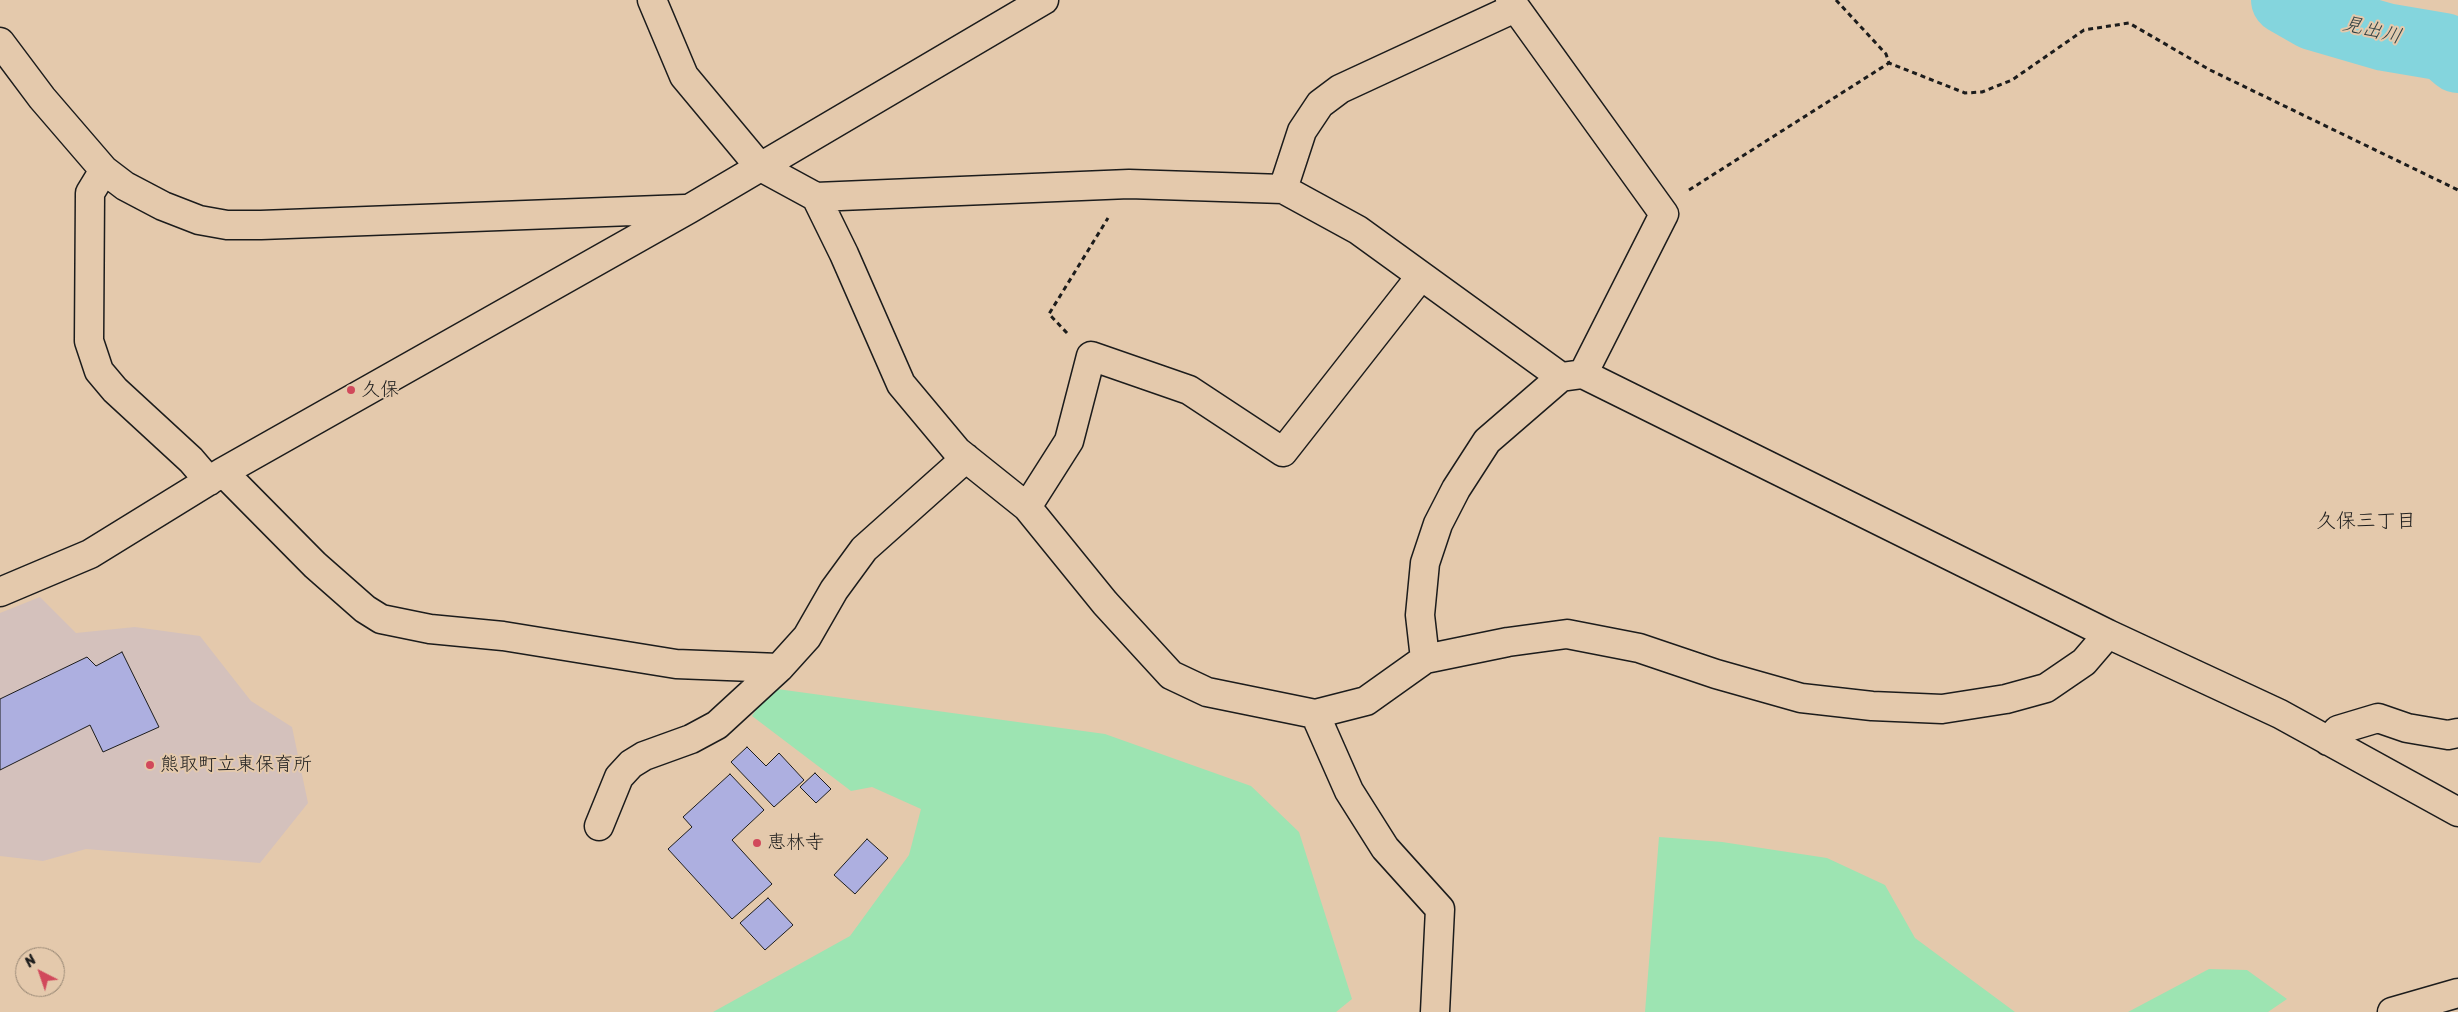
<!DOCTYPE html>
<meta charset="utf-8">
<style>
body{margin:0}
#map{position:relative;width:2458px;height:1012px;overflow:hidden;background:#e4c9ac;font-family:Sriracha,sans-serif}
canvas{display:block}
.north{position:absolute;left:15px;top:947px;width:50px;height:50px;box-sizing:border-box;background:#e4c9ac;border:1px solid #948472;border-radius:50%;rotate:319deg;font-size:14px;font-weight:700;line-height:20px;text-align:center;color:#1c1c1c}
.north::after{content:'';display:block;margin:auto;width:18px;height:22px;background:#d1495b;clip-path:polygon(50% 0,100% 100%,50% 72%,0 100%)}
</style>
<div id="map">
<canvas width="2458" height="1012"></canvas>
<div class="north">N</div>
</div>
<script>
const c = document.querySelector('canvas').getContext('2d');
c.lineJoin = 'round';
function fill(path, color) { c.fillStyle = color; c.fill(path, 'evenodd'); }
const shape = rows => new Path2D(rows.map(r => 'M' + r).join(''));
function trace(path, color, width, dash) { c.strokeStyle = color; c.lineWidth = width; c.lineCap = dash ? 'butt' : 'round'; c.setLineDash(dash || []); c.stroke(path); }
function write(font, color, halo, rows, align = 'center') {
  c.font = font + ' Sriracha,"Klee One",sans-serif'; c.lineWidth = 4; c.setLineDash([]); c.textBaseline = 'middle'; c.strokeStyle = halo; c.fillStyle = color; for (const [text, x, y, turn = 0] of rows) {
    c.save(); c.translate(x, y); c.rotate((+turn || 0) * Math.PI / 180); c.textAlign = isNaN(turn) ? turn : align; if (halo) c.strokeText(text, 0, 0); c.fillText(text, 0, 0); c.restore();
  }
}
fill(shape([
 [40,597,76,633,135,627,200,636,251,701,292,727,308,803,260,863,86,849,43,861,0,856,0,613]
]), '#d4c1bc');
fill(shape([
 [770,688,1105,734,1251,786,1299,832,1352,999,1336,1012,713,1012,850,936,909,855,921,809,872,787,851,791,752,716],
 [1659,837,1722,842,1827,858,1885,885,1915,938,2015,1012,1645,1012],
 [2209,969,2247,970,2287,999,2268,1012,2128,1012]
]), '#9de4b2');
trace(shape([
 [2285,0,2313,16,2385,37,2444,47,2458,59]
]), '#84d5dd', 68);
const building = shape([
 [122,652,159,727,103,752,90,725,0,770,0,699,87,657,96,666,122,652],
 [747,747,766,766,779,753,804,780,774,807,731,762,747,747],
 [815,773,831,789,816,803,800,787,815,773],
 [730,774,764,810,732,840,772,884,732,919,668,849,692,827,683,817,730,774],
 [867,839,888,858,855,894,834,875,867,839],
 [768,898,793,925,765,950,740,923,768,898]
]);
fill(building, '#adafe0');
trace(building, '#1c1c1c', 1);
const minor = shape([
 [652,0,684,76,759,166,816,197,1129,184,1283,189,1358,230,1561,377,1583,374,2108,634,2280,714,2458,812],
 [1510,0,1664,214,1583,374],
 [0,42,42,98,104,170,125,186,163,206,199,220,227,225,261,225,685,209],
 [104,170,90,193,89,341,99,371,115,390,191,460,209,481],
 [1283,189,1302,131,1320,104,1340,89,1515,8],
 [816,197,844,254,901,384,957,451,1027,507,1105,603,1171,675,1207,692,1315,714,1349,791,1385,848,1440,909,1435,1012],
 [223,472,315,565,365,609,381,619,430,629,503,636,676,664,779,668],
 [1027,507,1069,441,1091,356,1189,390,1283,452,1421,276],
 [0,592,90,554,223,472,689,209,1044,0],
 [1425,659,1420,615,1425,563,1438,524,1456,489,1487,441,1561,377],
 [1315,714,1366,701,1425,659,1508,642,1567,634,1639,648,1716,674,1801,698,1872,706,1942,709,2006,699,2046,688,2084,662,2108,634],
 [2328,741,2338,730,2378,718,2407,728,2448,735,2458,733],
 [599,826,619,777,631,764,644,756,691,739,717,725,779,668,807,637,834,590,864,549,966,458],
 [2392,1012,2458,993]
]);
trace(minor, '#1c1c1c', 31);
trace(shape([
 [1836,0,1886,54,1889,63,1965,93,1982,92,2012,80,2084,30,2129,23,2210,70,2458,190],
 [1689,190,1889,63],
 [1067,333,1049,314,1108,218]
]), '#1c1c1c', 3, [5, 4]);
trace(minor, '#e4c9ac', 28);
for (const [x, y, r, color] of [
 [351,390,5,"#d1495b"],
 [150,765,5,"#d1495b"],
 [757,843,5,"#d1495b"]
]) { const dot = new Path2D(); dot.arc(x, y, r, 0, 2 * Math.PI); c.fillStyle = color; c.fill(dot); trace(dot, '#e4c9ac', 2); }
write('19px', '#1c1c1c', '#e4c9ac', [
 ["久保",361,390],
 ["熊取町立東保育所",160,765],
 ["恵林寺",767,843]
], 'left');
write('italic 20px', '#314143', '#e4c9ac', [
 ["見出川",2372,31,14]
]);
write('20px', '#1c1c1c', '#e4c9ac', [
 ["久保三丁目",2366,522]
]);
</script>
